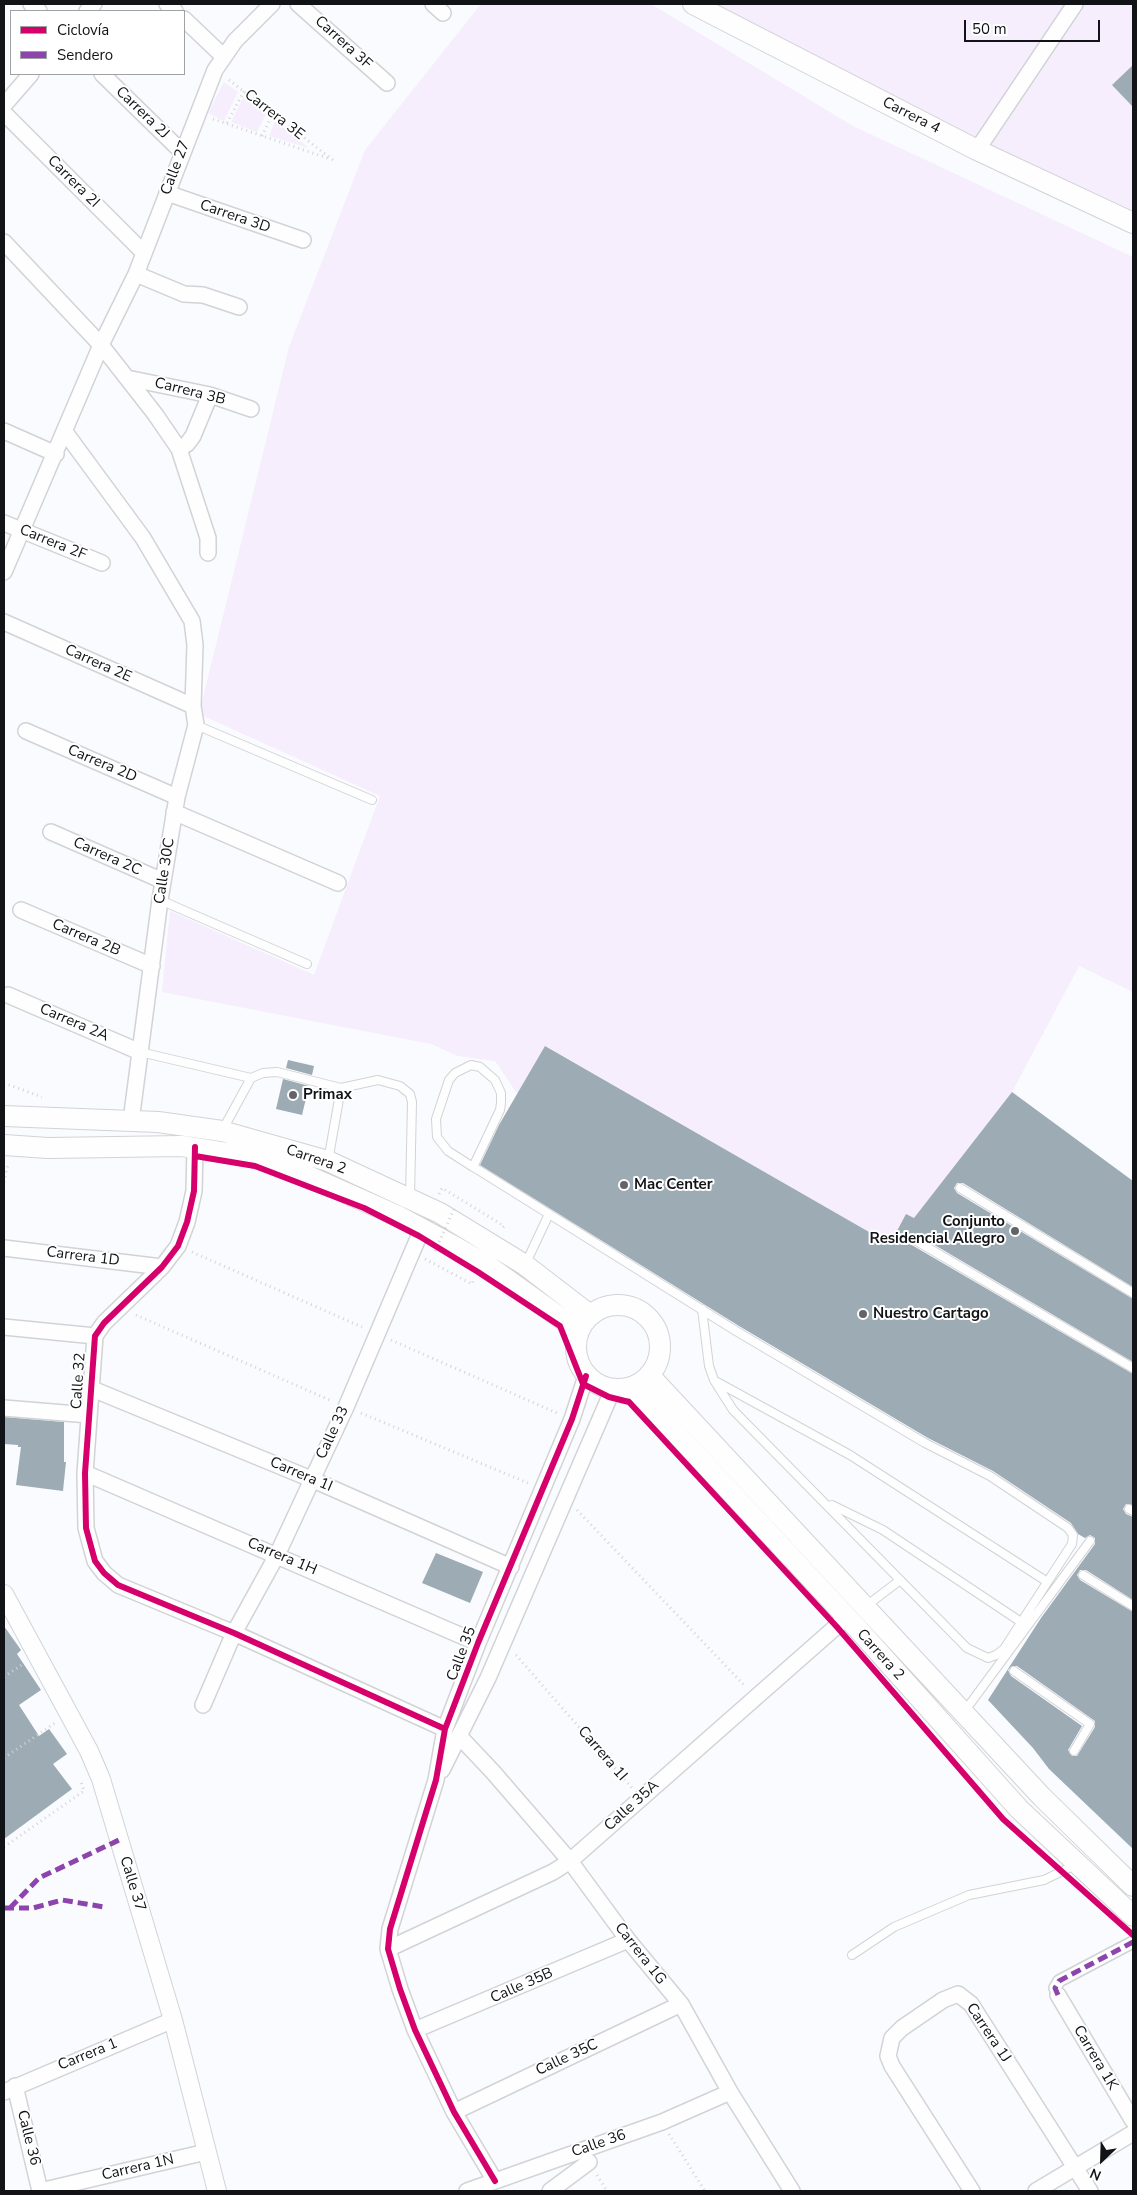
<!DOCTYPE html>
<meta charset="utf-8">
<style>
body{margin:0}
#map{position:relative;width:1137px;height:2195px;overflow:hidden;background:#f9fbfe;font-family:"Nunito Sans",sans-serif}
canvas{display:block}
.frame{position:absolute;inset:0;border:5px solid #111316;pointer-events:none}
.legend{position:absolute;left:10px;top:10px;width:175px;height:65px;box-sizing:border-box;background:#fff;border:1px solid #a0a1a2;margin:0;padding:6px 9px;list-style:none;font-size:15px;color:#111316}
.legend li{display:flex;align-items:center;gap:10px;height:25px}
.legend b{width:25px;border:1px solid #a0a1a2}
.north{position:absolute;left:1077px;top:2135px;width:50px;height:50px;-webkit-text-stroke:4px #fff;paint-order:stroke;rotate:204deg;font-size:14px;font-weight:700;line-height:20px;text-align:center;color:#111316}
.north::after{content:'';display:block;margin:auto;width:18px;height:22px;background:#111316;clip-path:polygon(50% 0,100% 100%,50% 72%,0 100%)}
.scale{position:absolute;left:964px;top:20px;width:136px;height:22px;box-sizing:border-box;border:2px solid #111316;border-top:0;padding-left:6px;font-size:15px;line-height:18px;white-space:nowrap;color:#111316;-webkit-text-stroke:4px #fff;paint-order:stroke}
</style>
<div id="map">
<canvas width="1137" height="2195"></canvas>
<div class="frame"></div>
<ul class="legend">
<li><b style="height:6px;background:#d6006c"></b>Ciclovía</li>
<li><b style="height:6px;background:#8e44ad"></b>Sendero</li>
</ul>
<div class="north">N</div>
<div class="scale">50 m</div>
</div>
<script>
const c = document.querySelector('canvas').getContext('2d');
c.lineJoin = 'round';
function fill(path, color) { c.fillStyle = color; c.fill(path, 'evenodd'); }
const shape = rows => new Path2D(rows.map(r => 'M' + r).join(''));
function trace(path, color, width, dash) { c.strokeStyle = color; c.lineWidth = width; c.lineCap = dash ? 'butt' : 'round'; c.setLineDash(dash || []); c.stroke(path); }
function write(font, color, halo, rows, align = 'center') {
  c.font = font + ' "Nunito Sans",sans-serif'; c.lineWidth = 4; c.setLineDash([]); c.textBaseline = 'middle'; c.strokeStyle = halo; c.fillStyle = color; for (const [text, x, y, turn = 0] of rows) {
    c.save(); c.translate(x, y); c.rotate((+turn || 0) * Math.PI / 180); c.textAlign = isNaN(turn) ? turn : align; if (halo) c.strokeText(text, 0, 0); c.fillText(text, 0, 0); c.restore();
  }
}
fill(shape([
 [481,4,651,4,853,126,1133,257,1133,992,1079,966,1012,1092,914,1218,906,1214,890,1244,546,1046,518,1095,495,1061,458,1056,431,1044,162,992,170,911,314,975,380,796,199,714,289,347,365,150],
 [715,4,1133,4,1133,223,845,83],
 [224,82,238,92,224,121,208,113],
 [244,96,266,114,257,132,231,122],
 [275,121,309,148,269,136]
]), '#f6eefc');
fill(shape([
 [1133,65,1133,107,1112,85],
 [545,1046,890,1244,906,1214,914,1218,1012,1092,1133,1181,1133,1287,963,1183,957,1183,954,1188,957,1193,1133,1299,1133,1362,916,1234,911,1234,907,1238,910,1244,1133,1374,1133,1505,1126,1504,1123,1509,1126,1514,1133,1517,1133,1600,1086,1570,1080,1570,1077,1575,1080,1580,1133,1612,1133,1849,1049,1769,1033,1748,988,1700,1041,1618,1095,1544,1095,1538,1090,1535,1085,1538,1078,1534,1071,1523,993,1471,928,1438,739,1326,480,1165,499,1125],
 [1012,1666,1017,1666,1095,1721,1095,1727,1077,1756,1072,1756,1068,1750,1082,1726,1011,1676,1008,1670],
 [288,1060,314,1066,312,1075,286,1068],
 [283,1079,309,1086,302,1115,276,1109],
 [4,1417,64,1422,64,1462,66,1462,63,1491,16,1485,21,1447,18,1447,18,1445,4,1444],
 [436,1553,483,1572,470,1603,422,1583],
 [4,1626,21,1650,17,1654,41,1690,19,1705,39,1736,49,1729,67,1754,53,1764,72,1789,4,1839]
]), '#9cabb4');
const service = shape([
 [196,725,372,800],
 [160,900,307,964],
 [140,1052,251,1078],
 [341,1088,378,1080,400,1086,410,1094,412,1102,410,1197],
 [222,1131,251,1078,263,1073,277,1072,341,1088,328,1161],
 [473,1167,500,1110,501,1103,501,1093,495,1080,480,1067,471,1065,455,1073,449,1080,436,1119,437,1137,448,1151,473,1167,480,1171,549,1214,736,1331,925,1443,990,1476,1068,1528,1073,1535,1072,1544,1004,1649,996,1655,988,1658,967,1648,733,1410,714,1380,709,1366,702,1309],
 [960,1188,1133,1293],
 [913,1239,1133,1368],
 [525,1265,549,1214],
 [717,1382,850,1455,1046,1581],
 [832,1505,883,1530,1021,1622],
 [1129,1509,1133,1511],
 [1083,1575,1133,1606],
 [866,1606,899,1581],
 [1014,1671,1090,1724,1074,1751],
 [964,1712,1090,1541],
 [852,1955,894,1927,969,1895,1044,1880,1075,1865]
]);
const pedestrian = shape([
 [1058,1995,1055,1988,1059,1981,1133,1942]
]);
const minor = shape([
 [31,4,39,11],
 [167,4,175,11],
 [298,4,387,83],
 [433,4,443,13],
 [87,11,94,4],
 [184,19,224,57],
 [102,74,182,152],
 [4,105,31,74],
 [4,113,143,252],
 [977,150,1075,4],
 [167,193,303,240],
 [4,242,101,345,155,414,179,449,208,538,208,553],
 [136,274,184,294,203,295,239,307],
 [127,378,210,395,251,409],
 [4,431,56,454],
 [65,432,143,538,192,621,195,645,193,706,196,725,177,797,160,900,131,1121],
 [179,449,187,444,193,436,210,395],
 [4,523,102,563],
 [4,572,101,345,136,274,215,70,235,41,272,4],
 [4,622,193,706],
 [26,731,177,797],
 [174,812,338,883],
 [51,832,163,881],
 [21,910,152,966],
 [8,995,140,1052],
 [195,1147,194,1191,187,1222,178,1246,162,1267,104,1323,95,1336,85,1473,86,1528,95,1561,104,1573,118,1585,234,1633,445,1729],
 [4,1248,162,1267],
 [4,1327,95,1336],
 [90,1388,311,1479,511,1567],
 [4,1408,89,1415],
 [85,1473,478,1643],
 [203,1705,234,1633,277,1555,346,1407,422,1229],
 [460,1737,493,1772,570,1861,628,1940,681,2004,730,2092,792,2191],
 [442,1770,488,1678,613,1389],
 [388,1949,553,1872,570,1861,846,1618],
 [1058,1995,1133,2121],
 [415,2030,628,1940],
 [15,2086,40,2191,206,2152],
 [4,2092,173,2020],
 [454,2112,681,2004],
 [495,2181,454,2112,415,2030,400,1989,388,1949,390,1929,436,1780,445,1729,478,1643,572,1419,586,1376],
 [467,2191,662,2122,730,2092],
 [550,2191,589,2162],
 [972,2191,892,2066,888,2056,892,2038,902,2028,943,2000,958,1994,971,2004,1090,2191],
 [1036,2191,1133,2133]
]);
const tertiary = shape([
 [4,1594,89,1751,101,1779,173,2020,217,2191]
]);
const secondary = shape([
 [693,4,977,150,1133,223],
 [4,1116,158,1122,222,1131,328,1161,440,1213,525,1265,590,1315],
 [4,1145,48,1148,182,1146,252,1157,292,1169,400,1217,452,1245,484,1263,579,1331],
 '576 1347a42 42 0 1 1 84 0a42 42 0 1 1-84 0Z',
 [650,1376,1042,1797,1133,1886],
 [633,1387,858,1629,1019,1809,1133,1916]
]);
trace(service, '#d1d3d6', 10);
trace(pedestrian, '#d1d3d6', 14);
trace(minor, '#d1d3d6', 18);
trace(tertiary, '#d1d3d6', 20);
trace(secondary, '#d1d3d6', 22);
trace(shape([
 [229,80,333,160],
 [213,119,330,159],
 [227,123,244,91],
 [262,136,273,113],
 [4,1083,42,1097],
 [4,1182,8,1164],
 [439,1194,442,1188,504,1226,501,1230],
 [192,1252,362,1327],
 [425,1259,472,1284,474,1279],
 [136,1315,332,1401],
 [391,1340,557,1413],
 [361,1413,528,1483],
 [577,1510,745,1686],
 [516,1655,632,1788],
 [4,1677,23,1664],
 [4,1758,55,1723],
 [4,1847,84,1791,81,1782],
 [669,2134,705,2191],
 [597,2175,607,2191]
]), '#d4d4d4', 3, [1, 4]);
trace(service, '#fefeff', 8);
trace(pedestrian, '#fefeff', 11);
trace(minor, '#fefeff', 15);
trace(tertiary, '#fefeff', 18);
trace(secondary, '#fefeff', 20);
trace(shape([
 [435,1251,455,1207]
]), '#d4d4d4', 3, [1, 4]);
trace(shape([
 [4,1908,33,1908,62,1900,104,1907],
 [10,1908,39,1878,119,1840],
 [1058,1995,1055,1988,1059,1981,1133,1942]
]), '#8e44ad', 5, [10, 5]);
trace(shape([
 [195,1147,194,1191,187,1222,178,1246,162,1267,104,1323,95,1336,85,1473,86,1528,95,1561,104,1573,118,1585,234,1633,445,1729],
 [195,1156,255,1166,364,1208,419,1236,478,1272,560,1326,583,1384,609,1397,629,1402,837,1627,1003,1819,1133,1935],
 [495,2181,454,2112,415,2030,400,1989,388,1949,390,1929,436,1780,445,1729,478,1643,572,1419,586,1376]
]), '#d6006c', 6);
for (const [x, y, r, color] of [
 [293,1095,5,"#626467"],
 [624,1185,5,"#626467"],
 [1015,1231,5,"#626467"],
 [863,1314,5,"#626467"]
]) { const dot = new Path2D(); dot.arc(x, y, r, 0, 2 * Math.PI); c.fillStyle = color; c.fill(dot); trace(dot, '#fff', 2); }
write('15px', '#111316', '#fff', [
 ["Carrera 3F",343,43,42],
 ["Carrera 2J",142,113,44],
 ["Carrera 3E",274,115,38],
 ["Carrera 4",911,116,27],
 ["Calle 27",176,168,-69],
 ["Carrera 2I",73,182,45],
 ["Carrera 3D",235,217,19],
 ["Carrera 3B",190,392,14],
 ["Carrera 2F",53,543,22],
 ["Carrera 2E",98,664,24],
 ["Carrera 2D",102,764,23],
 ["Carrera 2C",107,857,24],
 ["Calle 30C",165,871,-81],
 ["Carrera 2B",86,938,23],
 ["Carrera 2A",74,1023,23],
 ["Carrera 2",316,1160,19],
 ["Carrera 1D",83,1257,7],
 ["Calle 32",79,1381,-86],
 ["Calle 33",333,1433,-65],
 ["Carrera 1I",301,1475,23],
 ["Carrera 1H",282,1557,23],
 ["Calle 35",462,1654,-69],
 ["Carrera 2",880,1655,48],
 ["Carrera 1I",602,1754,49],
 ["Calle 35A",632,1806,-42],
 ["Calle 37",132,1884,73],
 ["Carrera 1G",640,1954,52],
 ["Calle 35B",522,1986,-24],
 ["Carrera 1J",988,2033,56],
 ["Carrera 1",88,2055,-22],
 ["Calle 35C",567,2058,-25],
 ["Carrera 1K",1095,2058,59],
 ["Calle 36",28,2138,76],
 ["Calle 36",599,2144,-19],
 ["Carrera 1N",138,2168,-13]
]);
write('bold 15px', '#111316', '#fff', [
 ["Primax",303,1095],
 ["Mac Center",634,1185],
 ["Conjunto",1005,1222,"right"],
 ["Residencial Allegro",1005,1239,"right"],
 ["Nuestro Cartago",873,1314]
], 'left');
</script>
